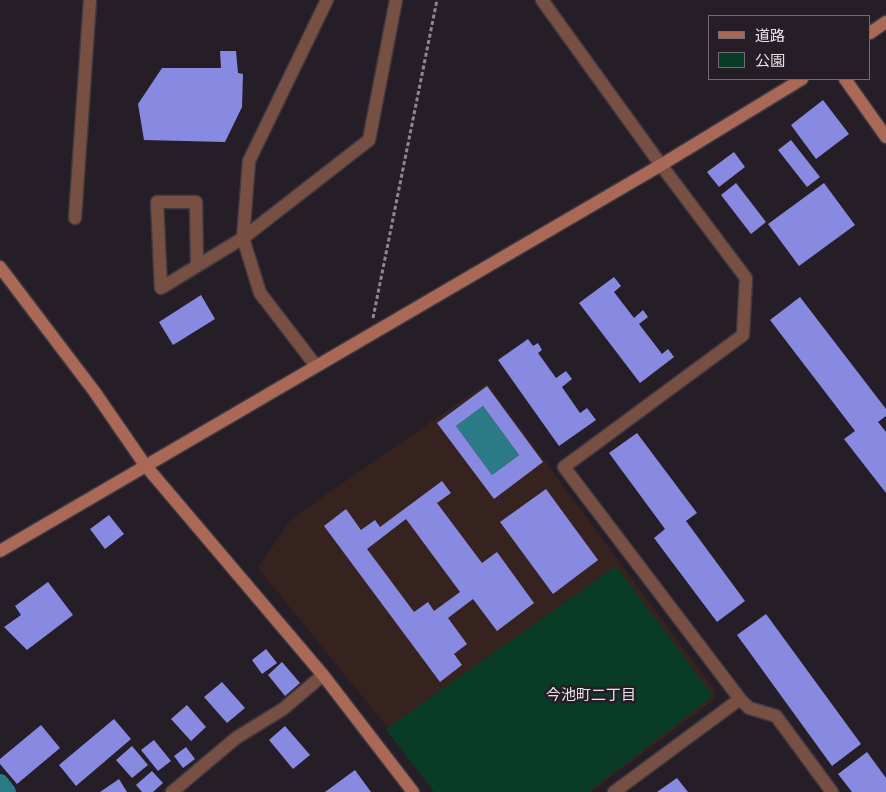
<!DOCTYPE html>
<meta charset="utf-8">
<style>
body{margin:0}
#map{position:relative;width:886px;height:792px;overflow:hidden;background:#261e27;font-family:"Roboto Serif","Noto Sans JP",serif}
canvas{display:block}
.legend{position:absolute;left:708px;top:15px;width:162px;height:65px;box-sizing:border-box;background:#261e27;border:1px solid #746c74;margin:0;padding:6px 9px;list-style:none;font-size:15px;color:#e8e2e8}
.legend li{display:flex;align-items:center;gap:10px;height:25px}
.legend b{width:25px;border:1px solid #746c74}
</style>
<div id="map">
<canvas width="886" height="792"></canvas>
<ul class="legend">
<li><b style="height:6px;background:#a96956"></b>道路</li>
<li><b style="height:14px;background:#093c26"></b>公園</li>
</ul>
</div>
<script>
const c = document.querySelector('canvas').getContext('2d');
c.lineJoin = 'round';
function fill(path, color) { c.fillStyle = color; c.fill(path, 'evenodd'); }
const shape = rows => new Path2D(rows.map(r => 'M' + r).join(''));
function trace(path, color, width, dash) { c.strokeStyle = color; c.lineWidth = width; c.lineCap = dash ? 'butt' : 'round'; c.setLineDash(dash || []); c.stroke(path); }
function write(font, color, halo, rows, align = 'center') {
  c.font = font + ' "Roboto Serif","Noto Sans JP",serif'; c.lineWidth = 5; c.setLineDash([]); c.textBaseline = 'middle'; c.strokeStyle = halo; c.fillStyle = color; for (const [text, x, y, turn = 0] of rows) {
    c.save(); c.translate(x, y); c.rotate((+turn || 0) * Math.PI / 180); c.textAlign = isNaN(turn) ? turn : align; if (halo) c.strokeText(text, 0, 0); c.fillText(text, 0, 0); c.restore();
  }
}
fill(shape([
 [487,383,716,692,714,700,591,792,436,792,388,728,258,568,291,519]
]), '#362320');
fill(shape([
 [616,566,713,696,588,792,434,792,386,729]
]), '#093c26');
fill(shape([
 [483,406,519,455,492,475,456,426]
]), '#2b7b86');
trace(shape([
 [0,783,7,792]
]), '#2b7b86', 18);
fill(shape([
 [220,51,236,51,238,73,243,74,242,107,225,142,144,140,138,104,162,68,221,68],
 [823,100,849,134,816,159,791,125],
 [791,140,820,177,807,187,778,150],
 [734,152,745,167,719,187,707,172],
 [736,183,766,222,751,234,721,195],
 [824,183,855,225,799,266,768,224],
 [614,277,621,286,614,292,634,318,643,310,648,317,639,324,662,354,668,349,674,357,640,383,579,303],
 [201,295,215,319,173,345,159,322],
 [800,297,886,409,886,416,878,422,886,432,886,493,844,439,855,431,770,320],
 [528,339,533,346,538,343,542,350,538,353,556,378,566,371,572,379,562,387,580,413,587,408,596,420,559,446,498,360],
 [487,386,543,462,494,499,437,423],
 [483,406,519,455,492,475,456,426],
 [637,433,697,513,686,521,745,601,717,622,654,538,665,529,609,453],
 [442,481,451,493,437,503,482,563,497,552,534,603,497,631,473,599,448,618,467,644,454,654,462,665,440,682,324,526,346,509,361,530,375,520,380,527],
 [406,519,460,592,434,611,428,602,414,612,367,549],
 [546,489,598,560,553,594,500,522],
 [109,515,124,534,105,549,90,529],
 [48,582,73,615,27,650,4,627,21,615,15,606],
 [766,614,861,744,832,766,737,635],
 [266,649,277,663,262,674,252,660],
 [282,662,300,683,285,696,268,675],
 [222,682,245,708,227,723,204,697],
 [187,705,206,727,191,741,171,719],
 [114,719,131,739,76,786,59,765],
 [41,725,60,748,17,784,0,764,0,759],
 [285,726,310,755,293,769,269,740],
 [154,740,171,761,158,771,141,750],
 [132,746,148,765,132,778,116,760],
 [186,747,195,759,183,768,174,756],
 [867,752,886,778,886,792,852,792,838,774],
 [355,770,371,792,325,792],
 [152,771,163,783,153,792,142,792,136,785],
 [677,778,688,792,657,792],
 [119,779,127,792,100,792]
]), '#888ae2');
const street = shape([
 [542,0,661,165,746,278,743,335,564,467,740,699,749,708,776,716,832,792],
 [75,218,90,0],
 [197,265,196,202,157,202,161,288,243,238,369,140,396,0],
 [316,366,260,293,243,238,249,161,327,0],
 [172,792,236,738,283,709,323,675],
 [614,792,740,699]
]);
const secondary = shape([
 [870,33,886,22],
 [845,79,886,137],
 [0,267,94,391,145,465,323,675,413,792],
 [0,551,661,165,802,79]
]);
trace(street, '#413942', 15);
trace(secondary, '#413942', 15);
trace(shape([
 [373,318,437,0]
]), '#8e878e', 3, [4, 2.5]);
trace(street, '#785043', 12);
trace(secondary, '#a96956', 12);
write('15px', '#e8e2e8', '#261e27', [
 ["今池町二丁目",591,696]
]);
</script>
